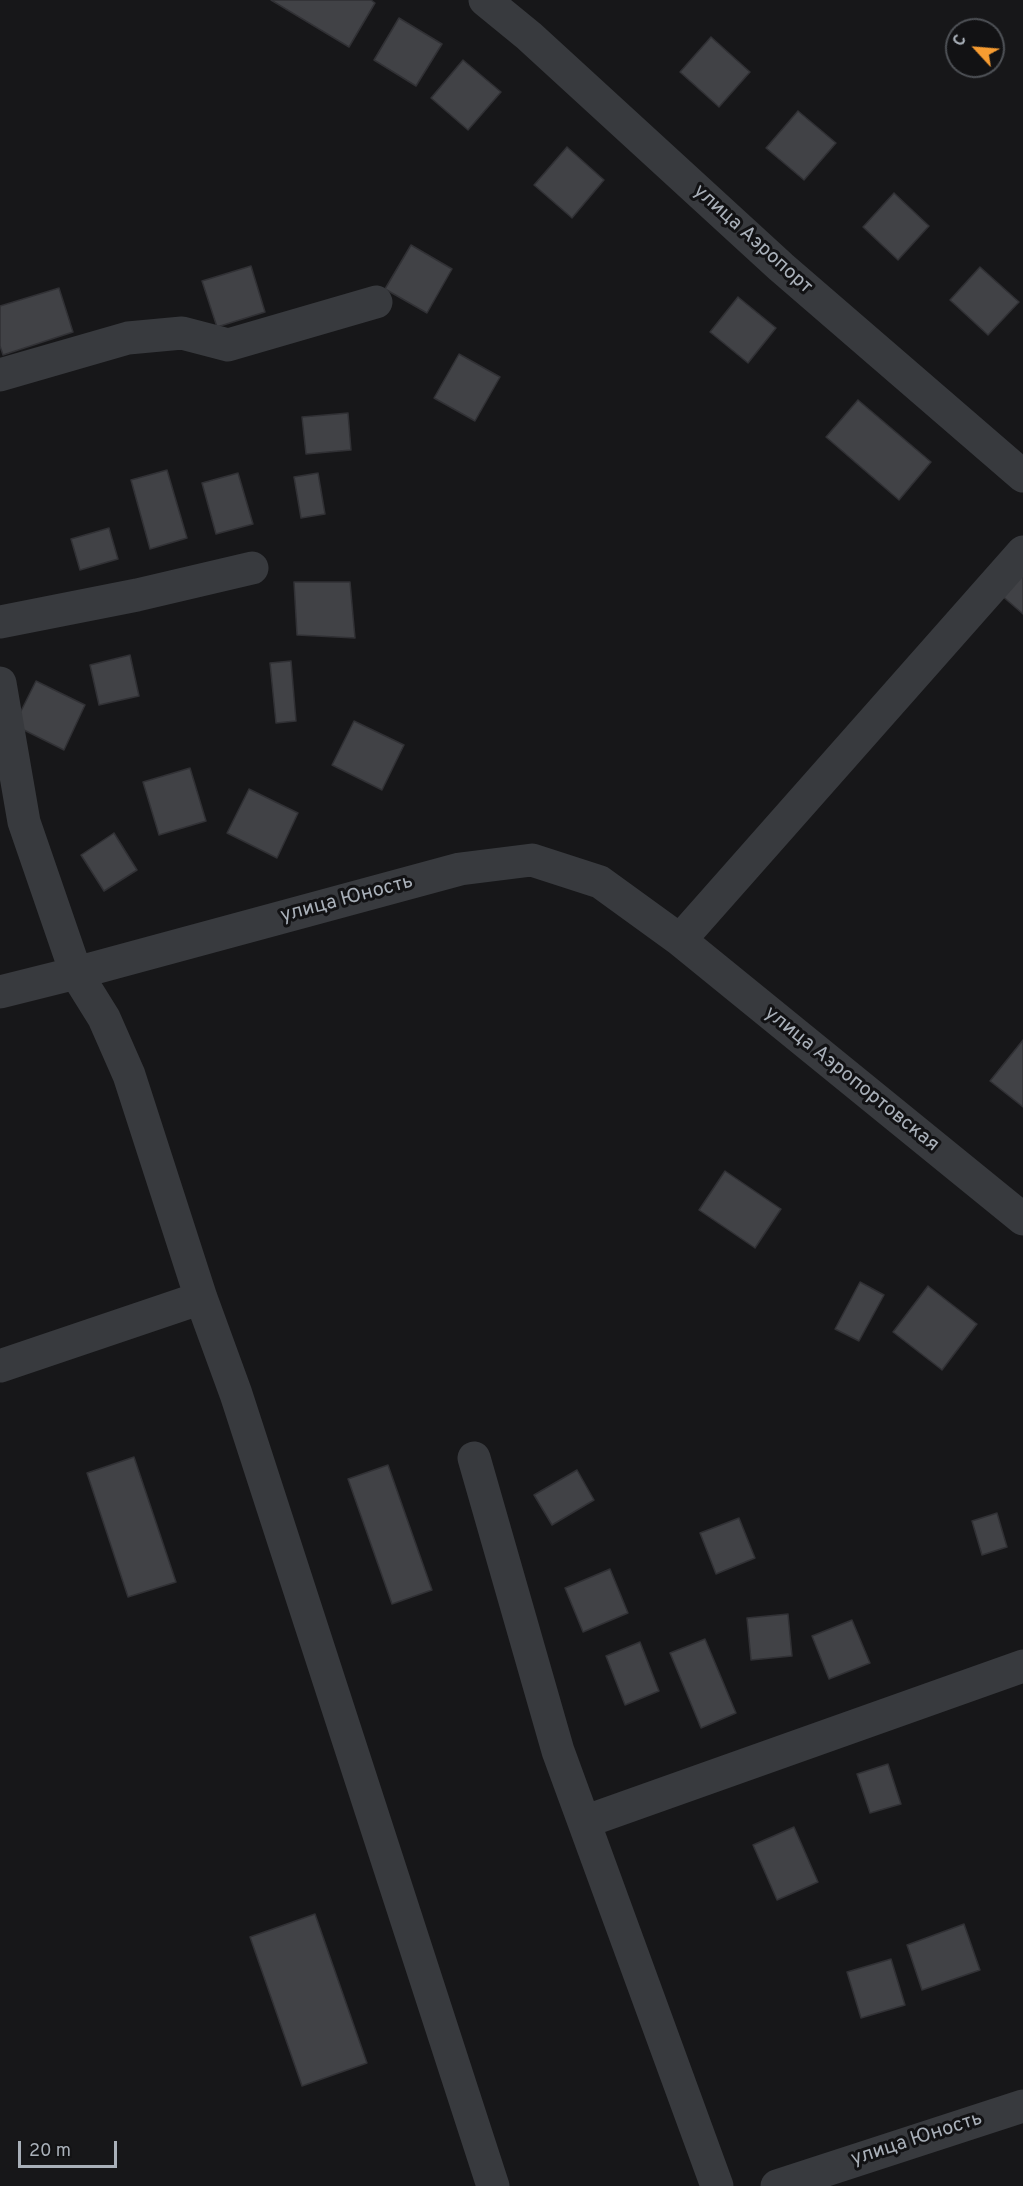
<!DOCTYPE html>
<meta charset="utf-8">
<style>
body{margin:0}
#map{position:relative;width:1023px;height:2186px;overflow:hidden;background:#171719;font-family:Overpass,sans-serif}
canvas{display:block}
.north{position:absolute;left:945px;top:18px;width:60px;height:60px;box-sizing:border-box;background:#121214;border:2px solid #4e5156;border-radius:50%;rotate:296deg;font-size:16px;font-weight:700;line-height:24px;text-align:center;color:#a9b0b9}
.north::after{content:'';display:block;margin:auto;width:21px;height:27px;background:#f79c31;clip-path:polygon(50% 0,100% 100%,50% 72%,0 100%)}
.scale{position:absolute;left:18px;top:2141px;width:99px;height:27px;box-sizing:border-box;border:3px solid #a9b0b9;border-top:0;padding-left:8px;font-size:18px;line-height:21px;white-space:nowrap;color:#a9b0b9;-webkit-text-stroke:4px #121214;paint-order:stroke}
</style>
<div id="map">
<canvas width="1023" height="2186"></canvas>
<div class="north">С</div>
<div class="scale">20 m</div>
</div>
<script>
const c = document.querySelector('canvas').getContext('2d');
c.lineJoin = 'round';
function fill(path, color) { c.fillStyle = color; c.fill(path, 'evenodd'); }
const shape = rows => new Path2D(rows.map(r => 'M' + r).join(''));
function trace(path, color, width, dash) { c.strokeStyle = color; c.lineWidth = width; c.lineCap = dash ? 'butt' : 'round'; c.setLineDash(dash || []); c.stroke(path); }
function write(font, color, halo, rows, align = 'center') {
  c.font = font + ' Overpass,sans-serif'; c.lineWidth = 6; c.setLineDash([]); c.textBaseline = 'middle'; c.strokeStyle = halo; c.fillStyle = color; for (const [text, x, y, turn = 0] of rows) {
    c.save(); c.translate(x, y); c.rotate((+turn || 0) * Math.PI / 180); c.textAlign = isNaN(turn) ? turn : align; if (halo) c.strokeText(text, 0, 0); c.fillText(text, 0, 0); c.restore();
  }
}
const building = shape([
 [271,0,371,0,375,3,349,47,271,0],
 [399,18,442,44,416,86,374,60,399,18],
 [711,37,750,72,719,107,680,72,711,37],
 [463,60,501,92,468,130,431,98,463,60],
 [798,111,836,143,804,180,766,148,798,111],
 [567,147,604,180,572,218,534,185,567,147],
 [894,193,929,226,898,260,863,227,894,193],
 [411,245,452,269,427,313,385,289,411,245],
 [251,266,265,312,217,327,202,281,251,266],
 [980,267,1019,302,988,335,950,300,980,267],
 [59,288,73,332,3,355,0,346,0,306,59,288],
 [738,297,776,328,748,363,710,332,738,297],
 [459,354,500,377,475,421,434,398,459,354],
 [858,400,931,462,899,500,826,437,858,400],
 [348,413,351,450,306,454,302,417,348,413],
 [167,470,187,538,150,549,131,480,167,470],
 [238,473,253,524,216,534,202,483,238,473],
 [318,473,325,514,301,518,294,477,318,473],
 [109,528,118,559,80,570,71,539,109,528],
 [1023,554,1023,614,993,588,1023,554],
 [294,582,350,582,355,638,297,635,294,582],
 [130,655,139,696,99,705,90,665,130,655],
 [291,661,296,721,276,723,270,663,291,661],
 [36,681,85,705,64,750,14,725,36,681],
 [354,721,404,745,382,790,332,765,354,721],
 [190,768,206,821,159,835,143,782,190,768],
 [249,789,298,813,277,858,227,833,249,789],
 [114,833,137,870,104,891,81,855,114,833],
 [1023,1040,1023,1107,990,1081,1023,1040],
 [725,1171,781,1209,755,1248,699,1210,725,1171],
 [860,1282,884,1295,859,1341,835,1329,860,1282],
 [928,1286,977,1324,942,1370,893,1332,928,1286],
 [134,1457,176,1582,128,1597,87,1473,134,1457],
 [388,1465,432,1590,392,1604,348,1479,388,1465],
 [577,1470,594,1500,552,1525,534,1495,577,1470],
 [997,1513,1007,1547,982,1555,972,1521,997,1513],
 [739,1518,755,1558,716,1574,700,1533,739,1518],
 [610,1569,628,1613,583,1632,565,1588,610,1569],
 [788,1614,792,1656,751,1660,747,1618,788,1614],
 [852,1620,870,1663,829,1679,812,1636,852,1620],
 [705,1639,736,1713,701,1728,670,1653,705,1639],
 [640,1642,659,1691,625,1705,606,1656,640,1642],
 [888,1764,901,1804,870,1813,857,1774,888,1764],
 [794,1827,818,1882,777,1900,753,1845,794,1827],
 [315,1914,367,2063,302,2086,250,1937,315,1914],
 [964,1924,980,1970,922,1990,907,1945,964,1924],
 [891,1959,905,2005,861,2018,847,1972,891,1959]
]);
fill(building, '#414246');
trace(building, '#313135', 1.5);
trace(shape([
 [485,0,529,36,781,267,1023,476],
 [0,375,128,338,182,333,228,345,376,302],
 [0,622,137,595,252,568],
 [0,683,24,822,76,973,104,1018,129,1075,201,1298,236,1394,493,2186],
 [680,940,1023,552],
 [0,992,76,973,460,869,532,860,600,882,680,940,1023,1219],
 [0,1366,201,1298],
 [474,1458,558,1751,717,2186],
 [584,1822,1023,1666],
 [777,2186,1023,2106]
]), '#383a3e', 33);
write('20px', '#a9b0b9', '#121214', [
 ["улица Аэропорт",752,240,42],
 ["улица Юность",347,900,-15],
 ["улица Аэропортовская",851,1080,39],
 ["улица Юность",917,2140,-18]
]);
</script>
